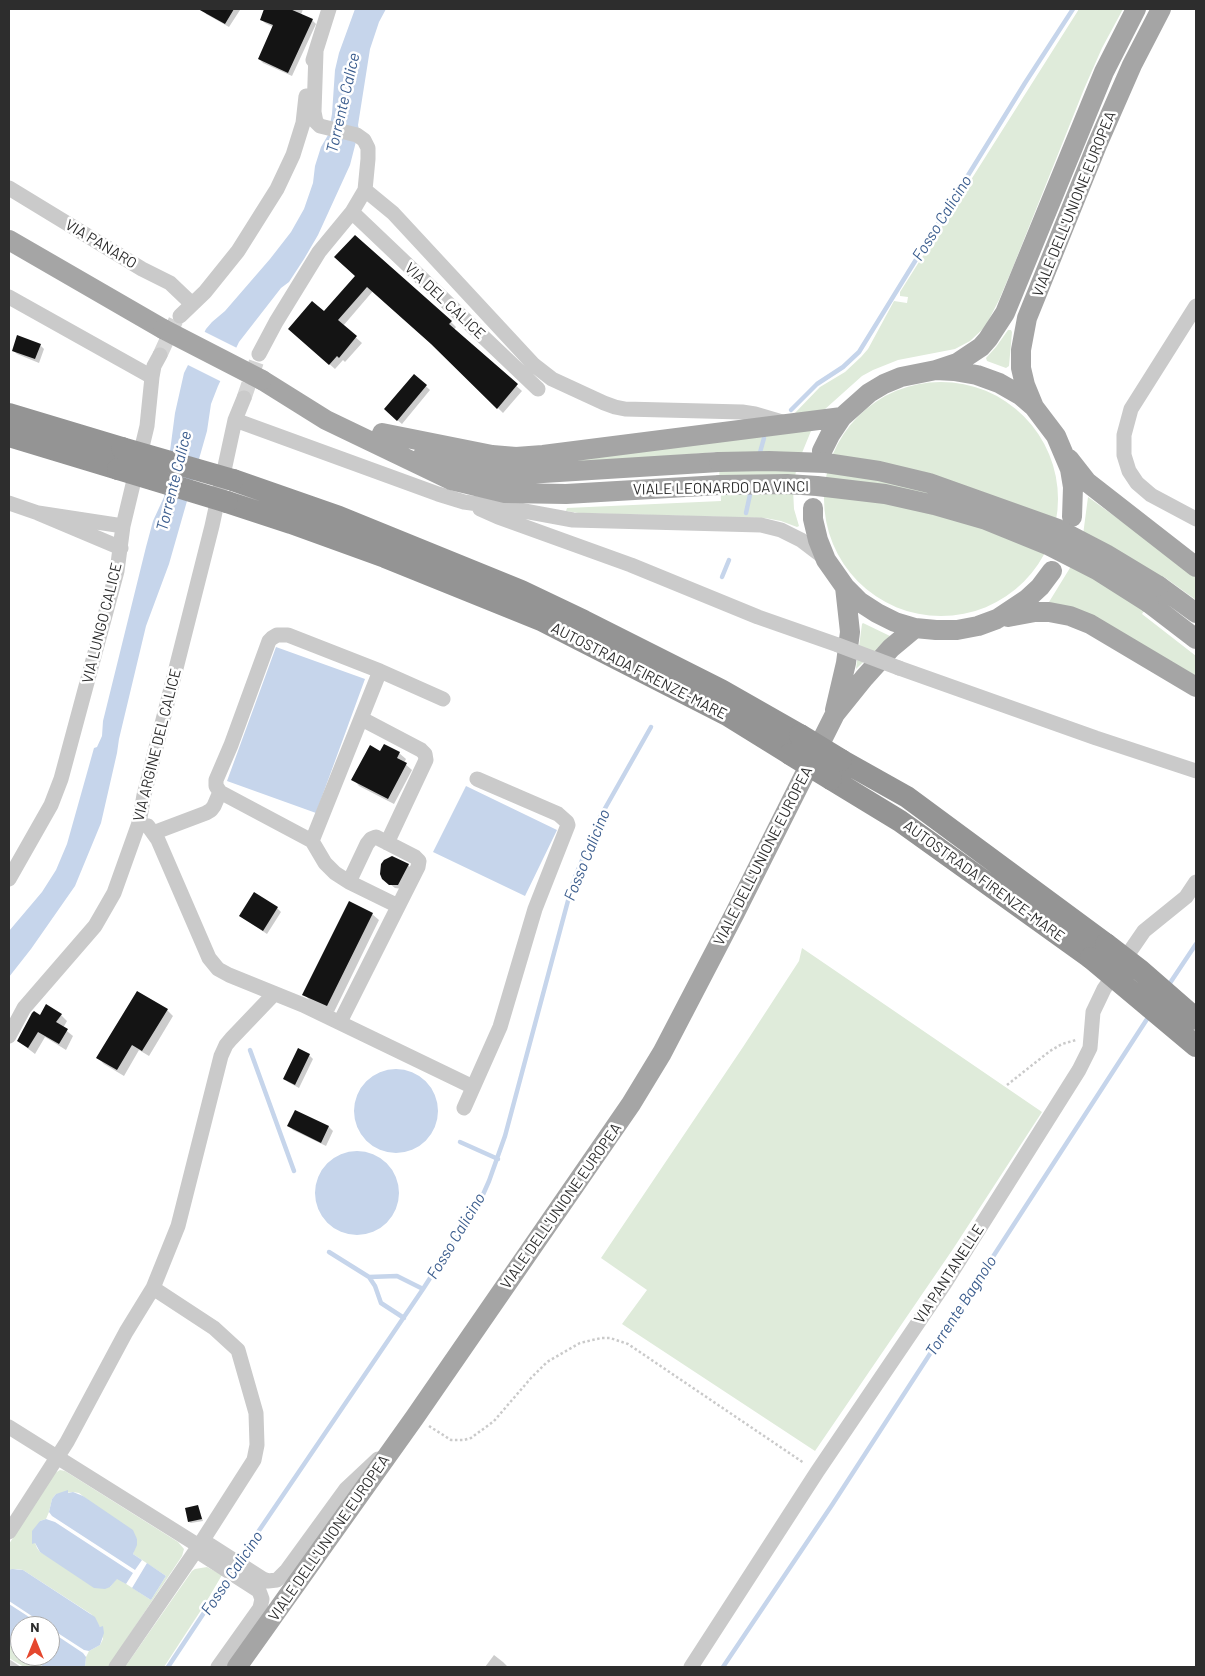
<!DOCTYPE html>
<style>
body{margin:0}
#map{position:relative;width:1205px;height:1676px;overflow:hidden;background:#fff;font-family:Barlow,sans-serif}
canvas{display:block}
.frame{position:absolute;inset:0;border:10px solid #2d2d2d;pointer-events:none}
.north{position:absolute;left:10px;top:1616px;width:50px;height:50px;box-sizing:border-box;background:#fff;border:1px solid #ababab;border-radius:50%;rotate:0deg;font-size:14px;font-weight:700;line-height:20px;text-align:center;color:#2d2d2d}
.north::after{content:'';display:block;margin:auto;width:18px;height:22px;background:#e5472e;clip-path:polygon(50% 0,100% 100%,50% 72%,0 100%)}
</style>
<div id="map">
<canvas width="1205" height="1676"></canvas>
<div class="frame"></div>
<div class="north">N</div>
</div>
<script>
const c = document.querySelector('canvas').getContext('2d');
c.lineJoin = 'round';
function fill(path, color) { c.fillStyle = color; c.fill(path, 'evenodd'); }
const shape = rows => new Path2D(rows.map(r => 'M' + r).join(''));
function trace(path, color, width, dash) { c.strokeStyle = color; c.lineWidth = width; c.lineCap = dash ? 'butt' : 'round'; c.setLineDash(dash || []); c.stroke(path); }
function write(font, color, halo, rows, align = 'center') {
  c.font = font + ' Barlow,sans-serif'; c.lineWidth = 5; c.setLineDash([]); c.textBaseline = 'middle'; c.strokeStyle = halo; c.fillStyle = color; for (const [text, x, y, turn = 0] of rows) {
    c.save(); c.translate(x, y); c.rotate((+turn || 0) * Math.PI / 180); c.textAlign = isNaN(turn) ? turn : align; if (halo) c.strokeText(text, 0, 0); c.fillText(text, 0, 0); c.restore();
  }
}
fill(shape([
 [1079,9,1123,9,1102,48,1084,89,1013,267,999,300,985,327,970,341,955,349,898,360,873,370,862,376,824,410,793,415,820,387,845,372,861,357,868,349,894,301,907,303,908,297,900,296,900,292],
 [1008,330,1011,330,1012,332,1009,366,1006,368,987,361,986,358,996,347],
 '824 499a117 117 0 1 1 234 0a117 117 0 1 1-234 0Z',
 [809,430,811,431,797,465,793,489,794,509,799,526,797,527,781,521,765,518,578,513,566,511,567,508,721,501,718,452,587,462,569,461],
 [1088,497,1174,559,1196,578,1196,600,1164,577,1142,614,1196,656,1196,677,1049,602,1073,563,1083,535],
 [863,623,890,636,856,669,862,624],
 [802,948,1042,1112,953,1249,815,1451,622,1324,647,1290,601,1258,743,1047,799,961],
 [60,1470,65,1471,178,1542,184,1549,182,1556,108,1667,85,1667,86,1657,89,1651,100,1645,103,1639,100,1627,91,1614,23,1570,17,1569,9,1570,9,1544,55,1473],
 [73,1492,79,1493,137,1539,133,1554,166,1576,151,1600,117,1578,110,1587,40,1552,37,1548,35,1543,40,1521,46,1519,49,1512,52,1499,56,1494],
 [207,1567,222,1575,205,1604,164,1667,125,1667,192,1571,195,1569],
 [9,1644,20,1651,20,1656,27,1656,44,1667,24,1667,9,1658]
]), '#dfebda');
fill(shape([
 [355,9,386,9,379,22,370,49,358,125,359,130,350,165,318,235,304,259,289,282,281,288,239,342,218,386,211,404,207,431,169,564,146,626,119,739,117,753,101,823,75,886,31,949,9,977,9,931,42,892,56,870,67,844,94,748,97,747,102,736,103,721,146,547,153,521,164,497,175,413,184,373,206,329,212,322,225,311,270,259,291,232,304,209,313,183,315,166,321,147,328,135,332,114,335,70,339,53],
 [276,647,365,679,316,813,227,781],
 [466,786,557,830,525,896,433,852],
 '354 1111a42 42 0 1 1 84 0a42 42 0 1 1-84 0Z',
 '315 1193a42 42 0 1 1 84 0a42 42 0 1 1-84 0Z',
 [68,1490,68,1493,73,1492,83,1496,133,1530,137,1539,137,1545,133,1554,142,1560,135,1570,52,1516,49,1512,52,1499,56,1494],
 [46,1519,55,1522,133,1573,126,1584,117,1579,110,1587,105,1589,94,1588,40,1552,35,1543,32,1544,32,1531,40,1521],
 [147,1563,166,1576,151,1600,132,1588],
 [12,1569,23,1570,95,1617,100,1627,103,1626,104,1633,100,1645,89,1651,84,1650,50,1628,50,1626,47,1626,9,1601,9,1570],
 [9,1604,43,1626,20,1626,20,1651,9,1644],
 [50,1631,83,1653,86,1657,85,1667,44,1667,27,1656,50,1656]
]), '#c6d5eb');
fill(shape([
 [203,331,239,349,222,382,186,364]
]), '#fff');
fill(shape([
 [203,9,239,9,240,10,229,27,206,14],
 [266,9,303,9,301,15,312,20,316,24,292,76,263,63,259,59,273,27,265,23,261,19],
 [356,276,451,322,456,327,454,330,522,391,503,413,438,349,373,291,343,326,362,343,345,362,343,360,335,369,295,334,324,313],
 [40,345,44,349,39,363,17,354,13,350],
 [414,375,430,390,402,424,389,413],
 [381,753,399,753,406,759,404,763,412,770,394,804,359,786,353,779],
 [408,865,412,869,402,889,395,888,386,881],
 [349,903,372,914,379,920,334,1012,310,1001,304,994],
 [277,908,281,912,267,934,240,916],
 [167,1010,173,1016,149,1056,139,1050,124,1076,104,1064,98,1058],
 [61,1015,67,1021,63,1028,73,1036,66,1050,45,1037,35,1054,18,1041,41,1016],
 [309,1055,313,1059,299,1088,288,1082,284,1078],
 [289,1126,329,1127,333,1131,326,1146,293,1130],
 [198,1506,203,1521,191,1523,189,1522],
 [494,1655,503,1662,508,1667,485,1667],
 [9,1659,21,1667,9,1667]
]), '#0003');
trace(shape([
 [791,410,817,384,843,367,859,352,1025,83,1073,9],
 [759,456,764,438],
 [746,513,751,490],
 [722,577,729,560],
 [1168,986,1196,944],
 [250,1050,294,1171],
 [460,1142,498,1159],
 [329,1252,369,1277,397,1276,423,1289],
 [369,1277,375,1286,381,1303,404,1318],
 [239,1560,423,1289,481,1199,489,1181,505,1136,573,882,599,819,651,727],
 [168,1667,229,1575],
 [723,1667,832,1505,1149,1016]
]), '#c6d5eb', 4.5);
fill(shape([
 [198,9,234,9,225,24],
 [264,9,290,9,313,19,288,73,258,59,273,25,260,20],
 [355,235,452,321,449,324,518,384,497,409,431,344,367,287,338,320,357,336,339,358,337,356,329,365,288,329,312,301,324,311,355,276,334,257],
 [17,335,41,344,35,359,12,351],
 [414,374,427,385,397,421,384,409],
 [384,744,400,752,397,758,407,763,388,799,351,780,370,745,380,751],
 [392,856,409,864,398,885,389,885,382,879,380,874,381,864,384,860],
 [254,892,278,907,263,931,239,916],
 [349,901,373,913,327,1006,302,995],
 [137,991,168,1009,142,1051,132,1045,117,1070,96,1058],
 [46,1004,62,1014,56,1022,68,1029,59,1044,38,1032,28,1048,17,1041,32,1013,34,1011,40,1015],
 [298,1048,310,1054,295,1085,283,1079],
 [295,1110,329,1126,321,1143,287,1126],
 [198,1505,202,1519,188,1522,185,1508]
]), '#141414');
trace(shape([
 [160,355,176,320,180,316],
 [244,398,259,354]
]), '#d5d5d5', 15, [15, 8]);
trace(shape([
 [1007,1085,1050,1051,1062,1044,1076,1040],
 [429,1426,451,1440,464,1440,471,1438,494,1421,531,1378,547,1362,580,1343,601,1338,610,1338,628,1344,804,1463]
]), '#cacaca', 2.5, [2.5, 2.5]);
trace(shape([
 [313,60,329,9],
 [9,188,142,269,170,283,191,303],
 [365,190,393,213,534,365,552,379,604,403,615,407,625,409,742,412,755,414,782,422],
 [352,212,538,389],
 [9,297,152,377],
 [1196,306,1131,409,1124,435,1124,455,1129,471,1137,483,1151,495,1196,519],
 [180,316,205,292,238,251,277,189,293,155,303,123,306,96],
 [259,354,276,322,319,252,352,212,365,190,368,159,368,148,364,140,357,135,320,126,316,122,314,112,316,52],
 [235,420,438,494,464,502,508,508,573,520,761,525,781,530,801,540,826,559],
 [9,503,38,513],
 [480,509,498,517,631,565,758,617,838,645],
 [121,548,38,513,123,526],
 [899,668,1096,738,1196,771],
 [380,671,443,699],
 [362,719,421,750,425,754,426,760,387,843],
 [148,826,158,840,209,958,218,969,229,975,303,1005,473,1087],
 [153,833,206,813,211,810,214,806,220,792,216,786,216,780,231,745,269,641,272,638,277,635,288,635,380,671,312,841,220,792],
 [312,841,325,863,335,873,349,882,398,906],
 [9,879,51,805,61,779,117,571,123,526,147,426,152,377,154,366,160,355],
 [340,1022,418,867,419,861,415,857,376,837,371,839,367,844,349,882],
 [9,1036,24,1008,95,926,114,893,139,823,144,795,212,526,235,420,244,398],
 [464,1108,500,1027,535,909,568,825,567,822,558,814,477,779],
 [9,1427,199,1546,203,1555,259,1591,262,1599,260,1608,218,1667],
 [9,1532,67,1442,126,1332,153,1288,178,1226,221,1056,226,1045,231,1039,274,994],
 [199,1546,210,1545,263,1579,268,1581,277,1580,287,1570,346,1489,378,1459],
 [116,1667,199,1546,254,1460,257,1445,256,1413,238,1350,214,1328,153,1288],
 [691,1667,817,1472,945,1283,1079,1070,1090,1048,1093,1012,1104,989,1144,931,1186,897,1196,882]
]), '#cacaca', 15);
trace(shape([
 [9,240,163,329],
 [936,370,957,363,981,347,988,339,1005,313,1104,72,1136,9],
 [262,380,326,420,451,480,505,493,566,494,720,485],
 [1034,407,1025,385,1021,368,1021,350,1027,318,1097,145,1132,65,1161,9],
 [382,433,492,455,516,457,543,455,842,417],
 [822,451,830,435,842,417,869,393,884,384,901,377,936,370,954,371,977,375,999,383,1020,395,1034,407,1056,436,1070,469,1073,487,1072,517],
 [424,453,442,462,475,471,511,475,719,462],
 [1069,459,1087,482,1196,567],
 [813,508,813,519,818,540,826,560,845,587,860,602,877,613,895,622,915,628,936,630,957,630,978,626,997,619,1027,599,1040,587,1052,571],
 [1159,586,1196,613],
 [1149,603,1196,639],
 [1008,617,1035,612,1049,612,1070,616,1090,624,1196,687],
 [835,710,846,663,850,632,845,587],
 [237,1667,415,1417,631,1104,662,1053,735,913,835,714,864,678,891,648,915,628]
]), '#a5a5a5', 20);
trace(shape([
 [9,414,122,448],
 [9,436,118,469],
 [233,480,339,517,521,591,584,621,721,690,800,735],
 [227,502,291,523,385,557,541,620,727,715,790,754],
 [841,760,907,797,1106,944],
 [831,779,900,821,1091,958]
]), '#949494', 22);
trace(shape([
 [838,645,899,668]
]), '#cacaca', 15);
trace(shape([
 [163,329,262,380],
 [719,462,769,461,826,463,879,471,929,483,1058,529,1106,554,1159,586],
 [720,485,787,484,817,486,885,494,934,505,986,520,1050,546,1097,570,1149,603]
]), '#a5a5a5', 20);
trace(shape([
 [122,448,233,480],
 [118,469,227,502],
 [800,735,841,760],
 [790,754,831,779],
 [1106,944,1141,971,1196,1019],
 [1091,958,1196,1046]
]), '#949494', 22);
write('15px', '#2d2d2d', '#fff', [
 ["VIALE DELL'UNIONE EUROPEA",1074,204,-68],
 ["VIA PANARO",101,244,31],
 ["VIA DEL CALICE",445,301,43],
 ["VIALE LEONARDO DA VINCI",721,488,-1],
 ["VIA LUNGO CALICE",102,623,-76],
 ["AUTOSTRADA FIRENZE-MARE",639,671,27],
 ["VIA ARGINE DEL CALICE",157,745,-76],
 ["VIALE DELL'UNIONE EUROPEA",763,856,-63],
 ["AUTOSTRADA FIRENZE-MARE",984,881,36],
 ["VIALE DELL'UNIONE EUROPEA",561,1206,-55],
 ["VIA PANTANELLE",949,1274,-57],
 ["VIALE DELL'UNIONE EUROPEA",329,1538,-55]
]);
write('italic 16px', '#3b5d8e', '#fff', [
 ["Torrente Calice",343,103,-77],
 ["Fosso Calicino",942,218,-58],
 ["Torrente Calice",174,481,-76],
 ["Fosso Calicino",587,855,-68],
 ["Fosso Calicino",456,1236,-59],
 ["Torrente Bagnolo",961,1306,-57],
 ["Fosso Calicino",232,1573,-56]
]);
</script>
